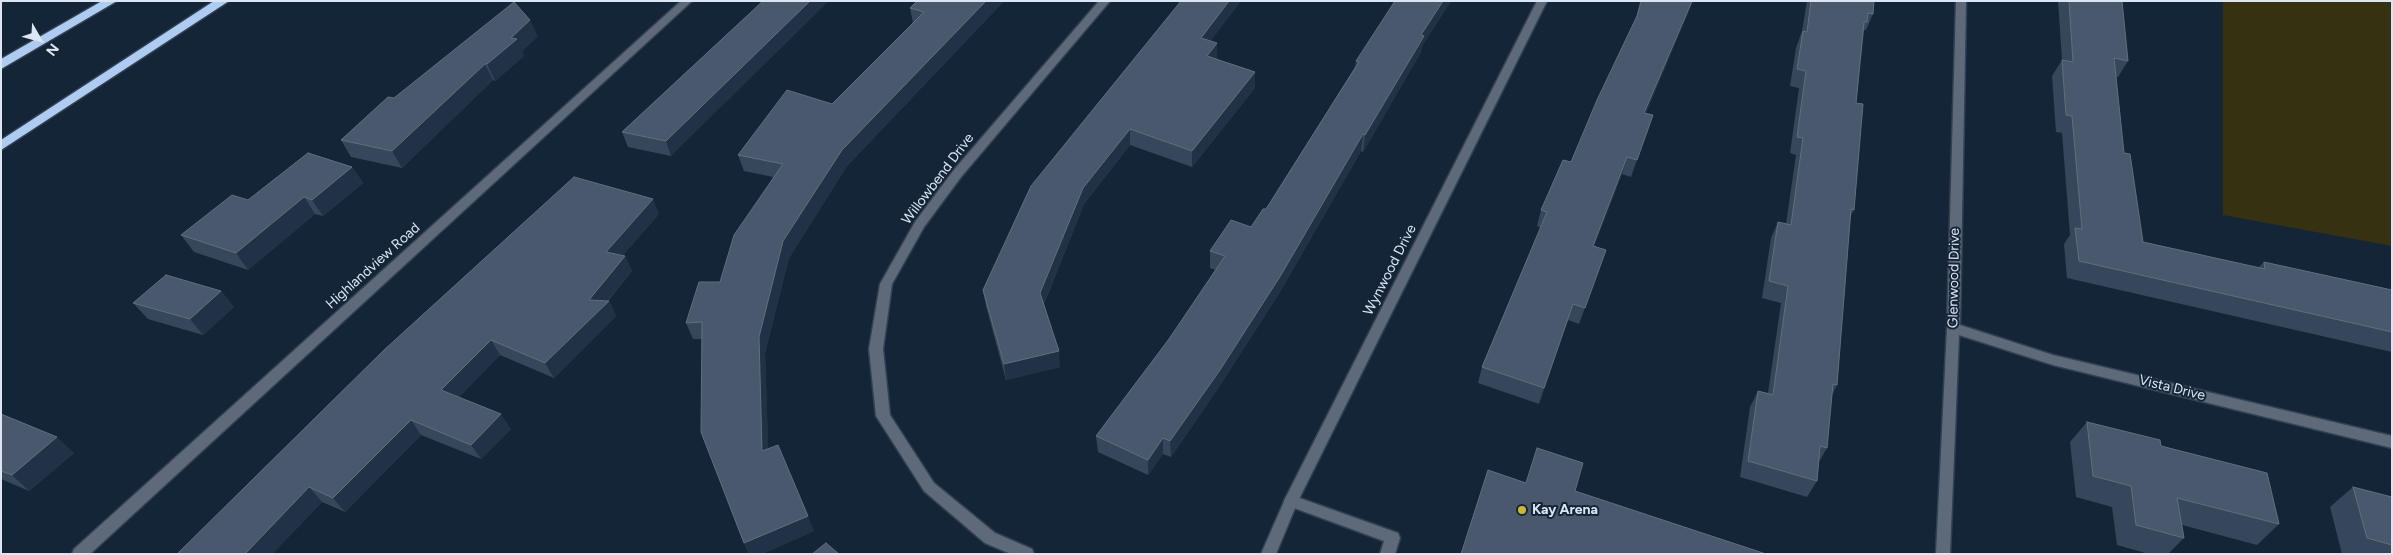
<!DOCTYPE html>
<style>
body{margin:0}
#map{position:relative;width:2393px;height:555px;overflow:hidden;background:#152538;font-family:Figtree,sans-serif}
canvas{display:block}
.frame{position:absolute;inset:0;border:2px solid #dce6f3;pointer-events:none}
.north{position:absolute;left:15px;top:15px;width:50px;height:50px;-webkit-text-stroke:4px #152538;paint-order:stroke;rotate:128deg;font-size:14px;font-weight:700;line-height:20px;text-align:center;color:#dce6f3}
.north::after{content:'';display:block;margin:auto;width:18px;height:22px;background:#dce6f3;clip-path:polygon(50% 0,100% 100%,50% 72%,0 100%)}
</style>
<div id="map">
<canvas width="2393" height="555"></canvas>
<div class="frame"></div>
<div class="north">N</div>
</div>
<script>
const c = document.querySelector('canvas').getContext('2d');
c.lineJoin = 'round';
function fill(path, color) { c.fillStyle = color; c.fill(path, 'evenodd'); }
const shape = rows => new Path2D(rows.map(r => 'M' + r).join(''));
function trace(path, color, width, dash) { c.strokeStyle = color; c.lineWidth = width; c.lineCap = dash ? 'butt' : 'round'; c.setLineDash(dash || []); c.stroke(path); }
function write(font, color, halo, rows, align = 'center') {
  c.font = font + ' Figtree,sans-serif'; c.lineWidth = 4; c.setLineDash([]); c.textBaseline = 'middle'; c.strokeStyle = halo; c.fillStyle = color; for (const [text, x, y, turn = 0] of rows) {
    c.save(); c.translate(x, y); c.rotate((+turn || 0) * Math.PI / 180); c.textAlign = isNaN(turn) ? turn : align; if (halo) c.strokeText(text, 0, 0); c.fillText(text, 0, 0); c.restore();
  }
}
fill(shape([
 [2223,1,2392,1,2392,246,2223,215]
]), '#363110');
const lane = shape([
 [1291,495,1398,533,1400,538,1395,554,1380,554,1384,541,1286,505,1284,501,1286,497,1291,495]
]);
const street = shape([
 [681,1,692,1,90,554,72,554,74,549,681,1],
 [1099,1,1110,1,961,177,924,227,892,284,883,349,890,415,934,483,995,533,1032,549,1034,554,1011,554,985,543,924,491,876,416,869,349,880,284,915,222,953,171,1099,1],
 [1537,1,1547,1,1298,501,1276,554,1261,554,1286,497,1537,1],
 [1956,1,1966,1,1960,325,2053,355,2392,436,2392,448,2053,365,1959,335,1950,554,1936,554,1947,328,1956,1]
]);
const highway = shape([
 [102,1,117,1,1,69,1,59,102,1],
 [214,1,229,1,1,150,1,140,214,1]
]);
trace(lane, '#314052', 3);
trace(street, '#314052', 3);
trace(highway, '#314052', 3);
fill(lane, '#5e6a79');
fill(street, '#5e6a79');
fill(highway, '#aeccf1');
fill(shape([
 [763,1,671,156,628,147,622,132],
 [1004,1,847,166,789,258,765,353,768,449,814,531,762,554,749,554,744,543,702,339,693,339,686,323,720,282,773,177,744,171,738,155,832,104,913,23,910,8],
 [1181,1,1241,1,1210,41,1217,43,1216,59,1255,72,1255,88,1192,167,1130,145,1084,204,1044,304,1060,367,1006,380,986,306,983,290],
 [1395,1,1451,1,1422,46,1421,52,1363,152,1361,151,1280,292,1219,387,1171,457,1163,454,1148,475,1098,452,1096,436,1169,339,1216,270,1210,268,1210,251,1251,227,1266,209,1355,67,1356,61],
 [1641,1,1693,1,1646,113,1653,115,1631,177,1622,174,1594,246,1606,250,1579,324,1568,320,1539,404,1478,383,1482,367,1541,228,1537,226,1541,210,1571,162,1637,17],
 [1807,1,1874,1,1873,14,1866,30,1864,30,1856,103,1854,210,1850,217,1837,385,1832,395,1827,448,1819,462,1817,481,1807,497,1740,477,1750,407,1758,391,1768,393,1781,303,1762,298,1771,238,1778,222,1786,224,1796,155,1790,153,1799,88,1790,86,1796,48,1802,31],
 [2058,1,2122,1,2128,61,2118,77,2116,77,2124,153,2143,242,2258,268,2264,262,2392,290,2392,352,2067,278,2064,244,2070,235,2062,133,2056,132,2052,76,2062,60],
 [538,36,522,51,524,56,495,81,493,80,402,168,351,157,341,140,394,98],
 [352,167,363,183,323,216,315,214,248,270,194,252,181,235,248,200],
 [659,214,623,255,625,256,632,271,608,301,609,301,616,316,554,378,500,355,459,397,511,429,481,459,421,435,345,512,322,502,272,554,177,554],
 [221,291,234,307,203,335,148,319,133,303],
 [1,414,74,453,29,491,1,479],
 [2087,422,2161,446,2279,524,2257,545,2182,525,2184,538,2168,554,2149,554,2117,545,2112,507,2076,497,2070,442],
 [2353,487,2392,497,2392,554,2342,554,2330,507]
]), '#37475b');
fill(shape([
 [810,1,829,1,671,156,666,141],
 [986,1,1004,1,847,166,789,258,765,353,769,467,762,451,759,337,783,241,842,150],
 [1229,1,1241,1,1201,54,1201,38],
 [1443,1,1451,1,1422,46,1421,52,1363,152,1365,135,1421,35],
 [1692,1,1693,1,1690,8,1639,129,1644,113],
 [530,20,538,36,522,51,524,56,495,81,487,64,511,38],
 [1217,43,1217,59,1207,72,1207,56],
 [485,64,493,80,402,168,392,151],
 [1255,72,1255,88,1192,167,1192,151],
 [1653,115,1648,132,1631,177,1637,160],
 [1130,129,1130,145,1084,204,1042,308,1040,293,1083,188],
 [1363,134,1361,151,1280,292,1219,387,1171,457,1170,441],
 [1627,157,1622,174,1588,262,1593,246],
 [352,167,363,183,323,216,312,200],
 [304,197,315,214,248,270,236,253],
 [653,199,659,214,613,267,606,252],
 [1606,250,1601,266,1579,324,1585,308],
 [625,256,632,271,604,305,609,301,616,316,554,378,545,363,589,300],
 [221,291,234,307,203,335,190,319],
 [1573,304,1568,320,1539,404,1544,388],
 [491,340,500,355,451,405,441,390],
 [1059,351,1060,367,1006,380,1004,364],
 [501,414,511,429,481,459,471,445],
 [411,420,421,435,345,512,333,498],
 [57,437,74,453,29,491,12,475],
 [1163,438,1163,454,1148,475,1148,460],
 [309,487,322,502,272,554,245,554],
 [808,516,814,531,762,554,749,554,744,543]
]), '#223246');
const building = shape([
 [763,1,810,1,666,141,622,132,763,1],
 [917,1,986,1,842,150,783,241,759,337,762,451,778,445,808,516,744,543,701,432,702,322,686,323,699,282,720,282,734,235,783,164,738,155,787,90,832,104,924,12,910,8,917,1],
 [1181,1,1229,1,1201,38,1217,43,1207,56,1255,72,1192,151,1130,129,1083,188,1040,293,1059,351,1004,364,983,290,1031,186,1181,1],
 [1395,1,1443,1,1421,35,1424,36,1365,135,1363,134,1281,275,1220,370,1170,441,1163,438,1148,460,1096,436,1169,339,1225,256,1210,251,1231,220,1251,227,1263,209,1266,209,1359,62,1356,61,1395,1],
 [1641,1,1692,1,1644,113,1653,115,1637,160,1627,157,1593,246,1606,250,1585,308,1573,304,1544,388,1482,367,1547,212,1541,210,1563,160,1571,162,1597,100,1637,16,1641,1],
 [1811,1,1874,1,1873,14,1868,13,1867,22,1864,22,1856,103,1863,104,1854,210,1851,209,1837,385,1833,384,1827,448,1820,446,1817,481,1748,461,1758,391,1773,395,1788,286,1769,281,1778,222,1791,225,1803,138,1797,137,1806,71,1797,69,1803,31,1807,32,1811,1],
 [2069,1,2122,1,2128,61,2114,58,2124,153,2130,154,2143,242,2265,269,2264,262,2392,290,2392,332,2079,261,2075,228,2082,229,2072,116,2066,115,2062,60,2073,62,2069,1],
 [514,2,530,20,511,38,517,39,487,64,485,64,392,151,341,140,388,97,394,98,514,2],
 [308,153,352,167,312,200,304,197,236,253,181,235,232,195,248,200,308,153],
 [574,177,653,199,606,252,625,256,589,300,609,301,545,363,491,340,441,390,501,414,471,445,411,420,333,498,309,487,245,554,177,554,384,350,574,177],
 [166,275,221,291,190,319,133,303,166,275],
 [1,414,57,437,12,475,1,471,1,414],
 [2087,422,2160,440,2161,446,2267,473,2279,524,2177,498,2184,538,2136,525,2131,486,2093,476,2087,422],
 [1537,448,1583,463,1575,491,1766,554,1461,554,1488,470,1526,483,1537,448],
 [2353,487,2392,497,2392,545,2367,538,2353,487],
 [826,543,839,554,812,554,826,543]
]);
fill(building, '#49586c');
trace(building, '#606e81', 1);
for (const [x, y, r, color] of [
 [1522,510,5,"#cdb938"]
]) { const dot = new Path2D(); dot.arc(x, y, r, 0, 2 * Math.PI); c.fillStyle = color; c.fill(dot); trace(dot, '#152538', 2); }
write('14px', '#dce6f3', '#152538', [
 ["Willowbend Drive",938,179,-53],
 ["Highlandview Road",373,266,-42],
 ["Wynwood Drive",1390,270,-63],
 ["Glenwood Drive",1954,278,-89],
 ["Vista Drive",2172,388,14]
]);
write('bold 14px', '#dce6f3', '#152538', [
 ["Kay Arena",1532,510]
], 'left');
</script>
